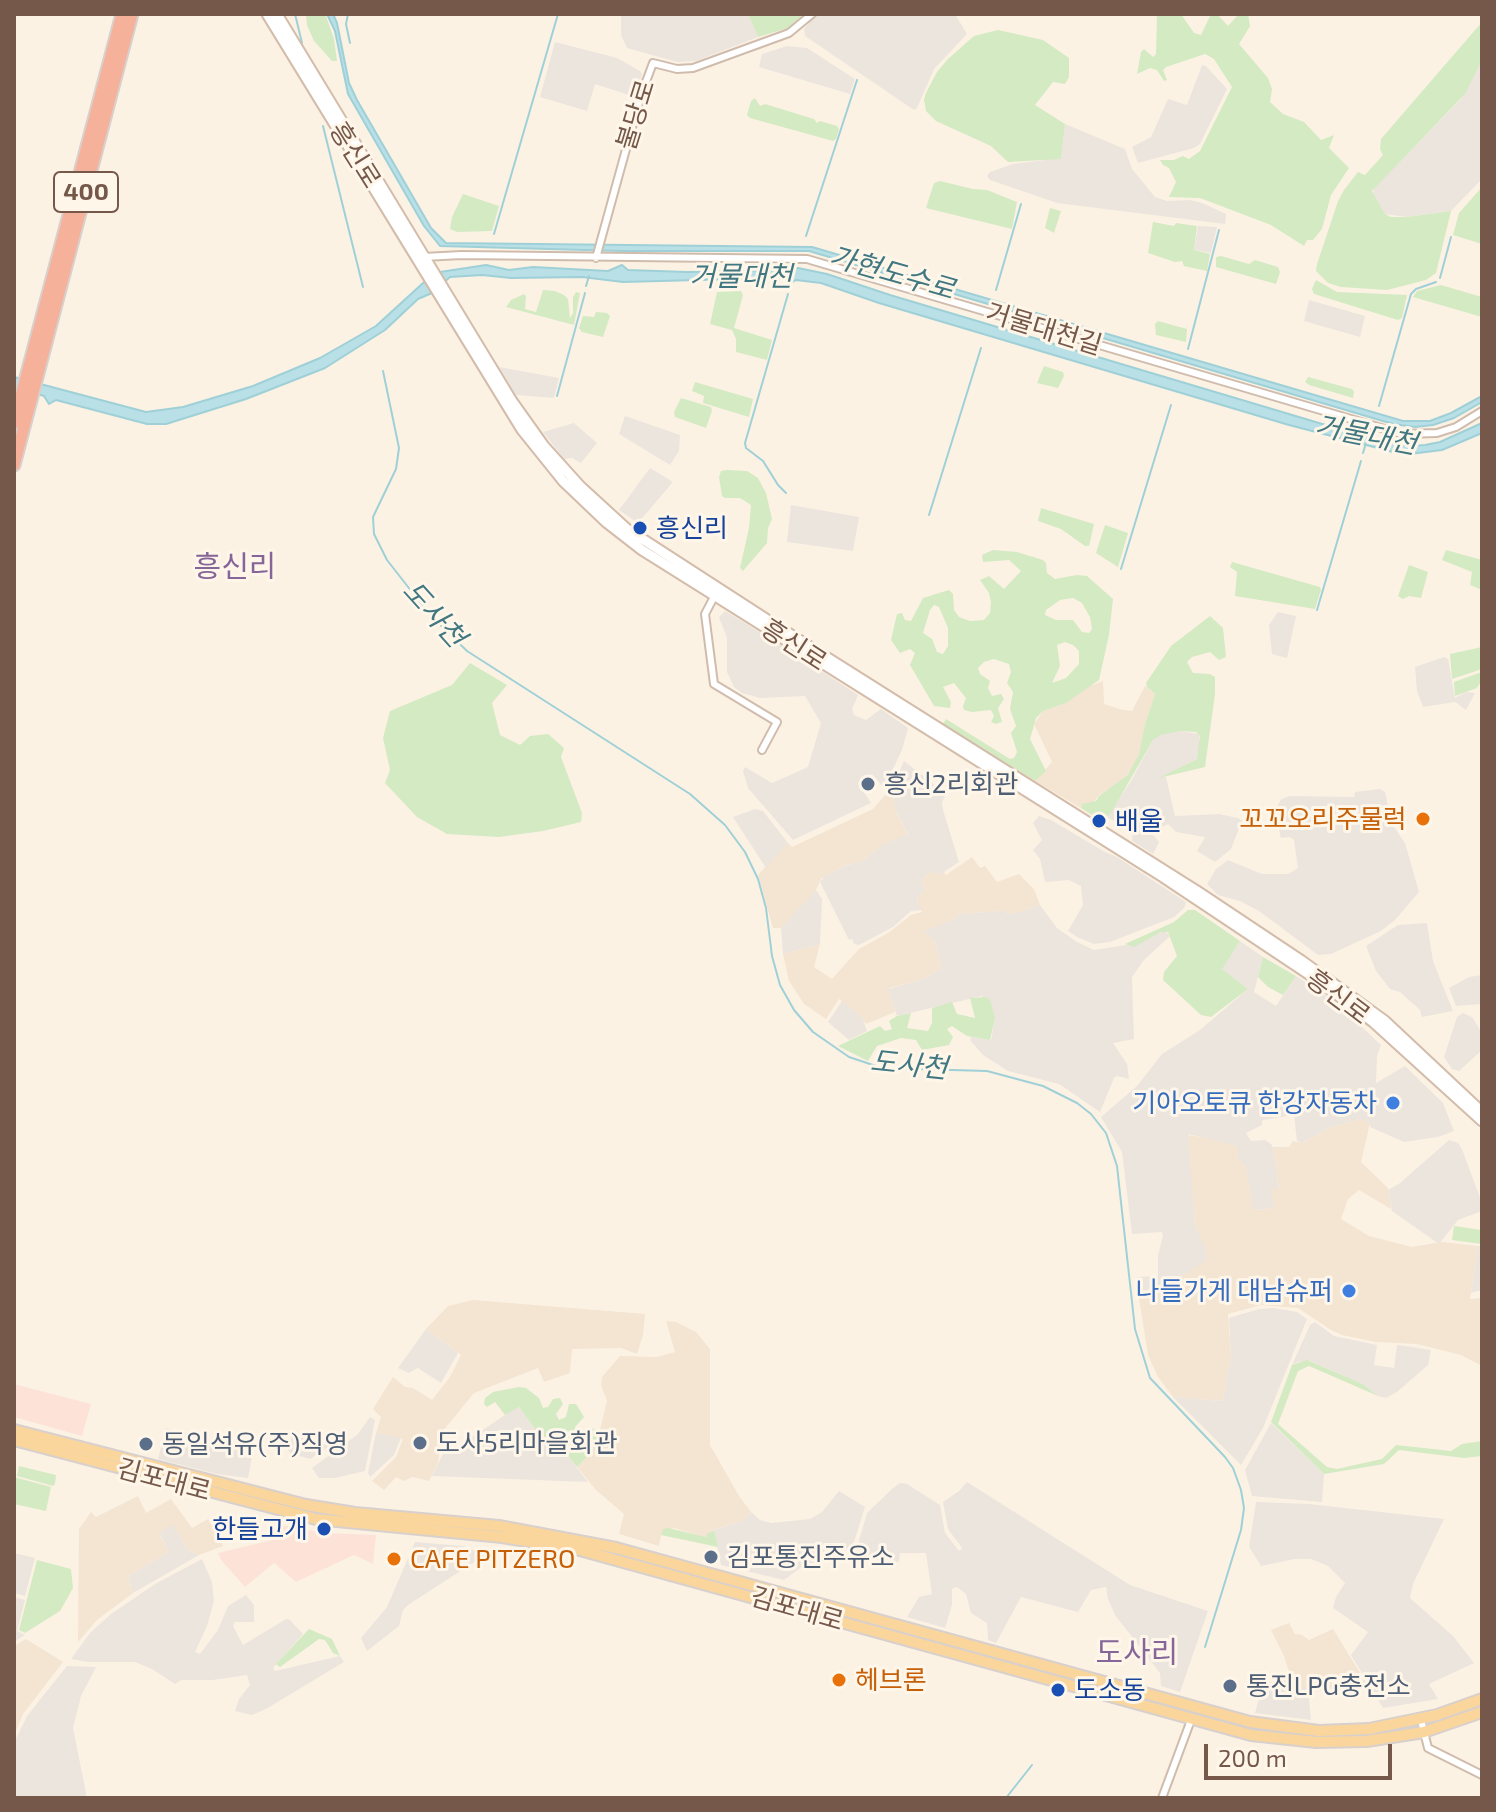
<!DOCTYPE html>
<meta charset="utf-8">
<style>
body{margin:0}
#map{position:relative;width:1496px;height:1812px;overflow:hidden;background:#fcf2e4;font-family:"Exo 2",sans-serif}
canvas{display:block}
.frame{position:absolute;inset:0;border:16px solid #75584a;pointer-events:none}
.scale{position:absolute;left:1204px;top:1744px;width:188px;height:36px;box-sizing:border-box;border:4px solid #75584a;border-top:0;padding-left:10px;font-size:24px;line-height:28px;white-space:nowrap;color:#75584a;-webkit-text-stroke:6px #fff6ea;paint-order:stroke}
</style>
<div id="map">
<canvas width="1496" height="1812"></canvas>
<div class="frame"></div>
<div class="scale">200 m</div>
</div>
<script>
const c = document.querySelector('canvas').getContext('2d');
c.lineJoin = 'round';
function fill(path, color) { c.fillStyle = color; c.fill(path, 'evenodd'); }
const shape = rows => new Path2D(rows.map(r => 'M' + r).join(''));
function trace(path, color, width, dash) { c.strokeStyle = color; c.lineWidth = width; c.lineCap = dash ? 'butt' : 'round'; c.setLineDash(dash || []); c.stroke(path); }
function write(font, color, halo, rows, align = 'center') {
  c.font = font + ' "Exo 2","Noto Sans KR",sans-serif'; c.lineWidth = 6; c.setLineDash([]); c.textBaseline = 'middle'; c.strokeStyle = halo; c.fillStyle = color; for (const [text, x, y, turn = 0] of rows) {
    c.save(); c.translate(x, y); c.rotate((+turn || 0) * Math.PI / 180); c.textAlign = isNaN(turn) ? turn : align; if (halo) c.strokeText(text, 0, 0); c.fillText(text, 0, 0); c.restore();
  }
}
fill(shape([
 [1103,681,1104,704,1123,710,1132,711,1145,686,1155,694,1145,724,1141,748,1133,769,1121,782,1099,795,1093,803,1082,804,1081,808,1035,781,1052,762,1034,724,1043,711,1066,703,1085,688],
 [892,787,895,809,908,835,884,844,861,862,846,865,821,879,816,890,793,916,781,928,773,928,758,875,788,843,792,847,873,809],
 [972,857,980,868,985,866,997,882,1019,874,1034,889,1040,905,1014,914,999,911,960,914,951,921,925,931,935,941,942,968,924,979,889,988,895,1012,866,1024,860,1016,839,999,826,1019,804,1004,789,981,783,954,820,944,814,967,832,979,859,949,888,933,911,915,922,912,917,903,918,896,925,889,921,880,931,871,939,875,944,872,946,875],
 [1359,1119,1370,1123,1361,1162,1388,1188,1391,1209,1359,1190,1348,1199,1341,1219,1369,1236,1412,1247,1442,1242,1478,1246,1470,1299,1482,1298,1482,1366,1461,1355,1417,1344,1376,1342,1342,1335,1331,1330,1298,1308,1261,1305,1228,1314,1231,1356,1223,1401,1173,1397,1158,1377,1148,1355,1138,1292,1167,1285,1206,1260,1205,1248,1195,1226,1187,1135,1221,1140,1238,1146,1238,1159,1246,1167,1255,1210,1273,1208,1271,1189,1279,1187,1272,1147,1289,1147,1293,1141,1302,1143,1329,1128],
 [473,1300,645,1314,643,1335,637,1354,621,1348,572,1349,570,1373,544,1382,538,1368,474,1393,442,1432,438,1463,429,1481,412,1477,404,1481,396,1477,384,1490,372,1481,396,1457,403,1439,376,1433,381,1417,373,1409,393,1377,405,1387,413,1388,432,1400,450,1377,461,1355,426,1329,448,1306],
 [666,1321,676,1322,696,1332,710,1349,710,1445,739,1496,751,1512,742,1521,710,1531,707,1538,674,1528,662,1531,659,1546,619,1534,624,1514,596,1490,577,1467,592,1452,598,1438,607,1401,601,1385,602,1377,620,1356,657,1357,675,1352],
 [138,1496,146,1513,171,1499,192,1528,208,1519,223,1546,199,1555,187,1550,173,1526,159,1534,169,1552,128,1576,133,1593,97,1620,78,1642,79,1529,91,1512,96,1517],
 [1289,1623,1295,1634,1302,1635,1309,1640,1333,1629,1369,1687,1353,1689,1352,1685,1309,1693,1308,1688,1295,1690,1284,1656,1271,1630],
 [26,1639,63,1662,23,1714,14,1735,14,1646]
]), '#f4e4d2');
fill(shape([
 [14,1384,91,1404,82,1436,14,1417],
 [282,1525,324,1533,376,1535,373,1564,354,1555,296,1582,274,1563,245,1587,221,1560,218,1553,272,1540]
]), '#fde2d8');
fill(shape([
 [621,14,748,14,758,37,696,61,677,62,627,48,621,35],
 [816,14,955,14,967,34,934,69,917,108,914,110,805,36,804,29],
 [555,42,617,58,640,71,642,74,635,97,595,84,587,111,540,97],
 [787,46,807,48,855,79,850,94,759,67,762,54],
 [1482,60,1482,179,1451,211,1407,217,1385,214,1373,195,1374,188,1461,99],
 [1202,65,1206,66,1227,89,1200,144,1194,148,1138,163,1132,147,1151,137,1168,99,1187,105],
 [1065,124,1125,149,1132,169,1155,197,1167,201,1190,200,1202,203,1226,214,1225,224,1057,203,990,180,987,176,990,172,1013,164,1061,158],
 [1198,226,1217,227,1211,253,1194,250],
 [1309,300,1365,316,1360,337,1304,321],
 [499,367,559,378,554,398,516,395],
 [625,416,680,435,679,451,670,465,619,434],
 [574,423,597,443,581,463,572,458,564,459,543,432],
 [650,468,673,482,638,523,619,510],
 [791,505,859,517,853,551,787,542],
 [725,611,783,646,858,695,852,709,854,715,866,720,881,709,908,728,902,750,884,788,872,774,858,783,871,803,793,840,748,788,743,771,745,767,772,783,808,767,821,723,805,696,760,698,742,693,734,687,727,672,727,638,719,617],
 [1278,612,1296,616,1287,658,1272,654,1269,625],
 [1444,657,1448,659,1455,698,1466,692,1475,693,1466,710,1455,702,1423,707,1417,691,1415,667],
 [1180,731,1199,734,1200,742,1197,759,1162,777,1166,777,1175,816,1219,814,1238,818,1242,821,1231,849,1215,862,1197,851,1205,837,1176,832,1168,824,1151,832,1159,842,1153,854,1132,841,1133,832,1107,817,1131,781,1153,740,1161,734],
 [904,761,946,794,942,802,943,810,959,862,939,875,931,871,921,880,925,889,918,896,917,903,922,910,911,911,893,927,859,945,854,944,852,939,849,940,820,882,825,876,847,865,861,862,884,844,908,834,895,809,892,787],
 [1380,789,1385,792,1392,824,1405,843,1419,892,1395,920,1381,931,1331,954,1318,955,1259,911,1240,901,1218,895,1207,884,1216,869,1228,860,1262,874,1288,874,1298,868,1294,840,1290,837,1281,838,1280,835,1276,810,1281,799,1290,796,1354,797,1355,792],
 [755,809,763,811,788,843,766,868,733,817],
 [1039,816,1051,820,1105,852,1117,857,1186,902,1184,908,1174,917,1110,942,1094,944,1077,937,1068,931,1083,905,1081,886,1069,880,1045,882,1040,859,1033,850,1042,840,1033,823],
 [816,890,822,899,820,944,783,954,781,928],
 [1040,905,1057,928,1077,942,1094,950,1126,945,1165,931,1170,936,1144,960,1132,977,1134,1039,1113,1043,1127,1064,1129,1079,1117,1076,1114,1078,1100,1112,1059,1084,1008,1071,983,1055,970,1040,971,1037,991,1040,995,1019,982,996,897,1016,888,989,924,979,942,968,935,941,924,931,951,921,960,914,999,911,1014,914],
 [1427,923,1433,961,1453,1011,1422,1017,1420,1010,1400,992,1390,989,1376,971,1366,946,1398,925],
 [1240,941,1263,957,1254,992,1276,1006,1296,976,1333,1000,1381,1045,1377,1056,1376,1083,1405,1066,1443,1103,1454,1131,1438,1137,1404,1142,1370,1127,1370,1123,1359,1119,1329,1128,1302,1143,1297,1141,1294,1115,1262,1120,1262,1125,1246,1133,1251,1141,1265,1140,1272,1145,1279,1188,1271,1189,1274,1208,1254,1210,1246,1167,1238,1159,1238,1146,1188,1134,1195,1226,1205,1247,1207,1260,1167,1285,1138,1292,1136,1277,1158,1276,1158,1256,1163,1235,1162,1232,1132,1234,1122,1152,1101,1117,1137,1086,1162,1054,1200,1030,1248,989,1221,969],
 [1482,975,1482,1004,1456,1006,1449,988,1469,977],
 [842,1001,862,1017,867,1031,849,1040,828,1022],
 [1463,1013,1472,1017,1482,1033,1482,1050,1459,1071,1452,1069,1444,1057,1457,1017],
 [1449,1140,1458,1143,1462,1149,1482,1203,1482,1211,1458,1220,1439,1244,1392,1211,1388,1190,1400,1183],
 [1478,1246,1482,1246,1482,1290,1471,1293],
 [1274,1308,1297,1312,1307,1319,1263,1428,1241,1465,1173,1397,1223,1401,1231,1356,1229,1318,1259,1309],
 [1315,1322,1334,1336,1377,1345,1374,1365,1394,1368,1397,1345,1406,1346,1431,1350,1428,1365,1397,1392,1386,1398,1378,1396,1363,1384,1310,1361,1298,1362,1292,1365,1310,1325],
 [426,1329,458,1353,441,1383,418,1368,409,1373,398,1368],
 [518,1406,538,1433,567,1455,588,1482,432,1476,450,1440,458,1447],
 [370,1417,375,1420,365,1471,335,1478,319,1478,312,1468,358,1434],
 [1271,1423,1324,1474,1322,1502,1252,1496,1245,1470],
 [166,1428,253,1451,248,1478,217,1474,158,1459],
 [376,1433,401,1438,394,1455,370,1477,368,1473],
 [292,1435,327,1445,328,1447,310,1459,290,1453,288,1450],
 [967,1482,1130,1585,1208,1611,1180,1692,1161,1686,1160,1673,1115,1615,1108,1599,1106,1587,1091,1590,1078,1612,1021,1597,996,1643,988,1640,987,1623,971,1613,966,1594,957,1587,952,1589,952,1605,945,1628,907,1617,919,1597,932,1594,926,1553,900,1553,899,1562,865,1560,858,1544,867,1513,892,1489,900,1483,907,1484,940,1505,945,1533,959,1551,962,1548,948,1529,943,1502,959,1491],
 [839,1491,865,1507,854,1542,841,1555,803,1566,784,1580,721,1565,714,1530,742,1521,751,1512,760,1520,771,1523,810,1519,822,1512],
 [1256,1502,1309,1504,1444,1519,1413,1584,1410,1598,1453,1636,1474,1663,1429,1684,1438,1699,1383,1708,1351,1655,1368,1632,1333,1608,1336,1597,1345,1583,1328,1566,1311,1559,1295,1559,1261,1566,1249,1547],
 [173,1525,187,1550,199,1555,133,1593,128,1576,169,1552,159,1533],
 [415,1542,463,1546,473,1550,490,1552,408,1605,403,1610,399,1626,367,1651,361,1638,387,1607],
 [14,1553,35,1558,25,1596,14,1593],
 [202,1559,212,1582,214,1601,207,1626,195,1652,200,1654,218,1630,228,1606,246,1595,254,1605,254,1622,235,1622,233,1626,243,1645,286,1619,290,1620,303,1634,273,1668,275,1671,340,1656,344,1662,266,1709,252,1715,235,1711,239,1699,250,1685,247,1675,213,1680,181,1680,175,1684,152,1669,135,1662,88,1662,71,1659,90,1633,111,1614,155,1584],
 [14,1597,25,1600,17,1631,25,1635,14,1642],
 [67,1666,96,1667,81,1696,73,1728,87,1798,14,1798,14,1743,27,1716],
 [1291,1676,1295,1690,1308,1687,1311,1720,1255,1713,1260,1695,1259,1687]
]), '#ece5de');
fill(shape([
 [306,14,326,16,334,39,337,61,332,61,314,41,307,25],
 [748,14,804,14,788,28,758,37],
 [1157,14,1181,14,1194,33,1201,35,1211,14,1217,14,1228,26,1237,16,1235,14,1248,14,1250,26,1239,44,1268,78,1272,89,1270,102,1283,114,1304,122,1321,140,1334,135,1329,148,1349,168,1331,195,1322,229,1313,240,1307,240,1304,246,1271,225,1200,198,1169,197,1176,182,1169,168,1163,165,1160,160,1174,160,1183,156,1189,159,1200,151,1232,87,1214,59,1205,54,1166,67,1163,70,1167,80,1164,81,1157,70,1150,68,1137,74,1141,52,1144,49,1153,57,1156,54],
 [1482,22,1482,60,1465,94,1372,191,1385,214,1391,217,1407,217,1451,211,1436,273,1426,280,1387,290,1341,287,1328,283,1316,271,1317,264,1338,201,1344,190,1358,172,1365,175,1383,155,1380,149,1381,139],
 [998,30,1043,40,1069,58,1069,77,1065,84,1053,82,1035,105,1065,124,1061,159,1008,162,991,146,936,121,926,111,924,100,926,93,937,72,948,59,974,36],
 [755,98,760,106,765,104,814,119,817,123,820,121,837,126,839,129,836,139,833,141,750,118,747,115,751,101],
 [940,181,973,189,987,190,1017,202,1012,229,926,208,934,183],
 [1482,187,1482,244,1453,235,1459,213],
 [463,194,499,206,492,231,457,232,450,229,452,217],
 [1050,208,1061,211,1054,233,1045,228],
 [1153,222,1174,226,1176,223,1197,226,1194,250,1210,254,1207,271,1184,266,1182,261,1175,262,1148,253],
 [1221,256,1249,264,1255,260,1278,267,1280,272,1276,284,1216,267,1216,257],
 [1316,280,1337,292,1407,295,1402,318,1398,320,1314,294,1312,289],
 [1441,285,1482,297,1482,317,1413,297,1417,291],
 [543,290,555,291,564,295,568,299,570,318,573,313,573,297,576,292,580,293,574,325,506,307,511,300,524,294,526,296,525,309,536,312],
 [741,291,743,295,734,328,772,340,767,360,736,352,736,339,732,330,710,324,717,292],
 [596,312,607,313,610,316,603,337,582,332,579,328,583,316,594,317],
 [1158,321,1187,329,1186,342,1156,335,1155,324],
 [1044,366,1063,372,1064,376,1058,388,1037,383],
 [1308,377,1352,389,1354,392,1353,398,1309,385,1305,382],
 [695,382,753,399,749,417,703,403,704,396,692,391],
 [681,398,711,407,712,411,706,428,675,417,674,412],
 [727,470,747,471,758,478,766,493,772,519,768,528,767,543,743,571,740,568,749,528,751,505,740,498,725,498,722,496,719,477,721,471],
 [1041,508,1094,524,1089,546,1085,546,1061,529,1038,521],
 [1105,525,1128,533,1118,567,1096,553],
 [993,550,1017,552,1043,560,1046,563,1047,573,1055,579,1077,575,1087,576,1113,599,1109,635,1099,680,1066,703,1043,711,1036,718,1030,739,1046,771,1035,781,943,724,946,719,1010,759,1014,758,1017,752,1011,733,1016,726,1010,709,1013,692,1007,683,1011,672,1009,664,994,659,984,662,978,668,980,674,990,681,988,688,992,696,1001,694,1004,699,998,708,1002,722,996,724,991,722,994,716,991,710,972,712,964,710,963,706,966,698,954,683,943,687,951,702,950,708,934,706,910,665,915,653,910,649,900,653,891,640,897,614,902,613,905,620,911,621,923,598,949,590,953,594,954,610,959,617,970,621,984,620,990,613,991,602,989,593,980,580,989,576,1004,589,1021,571,1009,560,983,562,982,555],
 [1073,598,1082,603,1090,617,1092,629,1089,633,1082,632,1073,620,1056,620,1045,615,1046,610,1060,600],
 [934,605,939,607,948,628,948,646,943,654,937,652,932,639,923,633,930,610],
 [1065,642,1073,645,1079,651,1079,664,1066,678,1052,683,1060,666,1057,645],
 [1446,550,1482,560,1482,590,1470,585,1472,572,1442,560],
 [1232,562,1320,587,1321,590,1315,609,1235,596,1237,572,1230,567],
 [1409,565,1428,572,1421,598,1409,596,1403,599,1398,596],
 [1210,616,1223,628,1226,657,1219,660,1210,652,1192,657,1187,662,1193,673,1210,674,1215,677,1215,694,1205,767,1159,778,1197,759,1200,736,1196,732,1180,731,1161,735,1153,740,1111,813,1101,821,1081,808,1082,804,1096,801,1099,796,1128,775,1139,754,1145,724,1155,694,1147,687,1146,683,1171,646],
 [1482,647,1482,669,1452,679,1450,654],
 [470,663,507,685,492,703,500,735,520,745,530,736,548,734,564,748,561,757,582,813,581,822,543,831,499,837,447,834,417,817,385,783,390,770,383,738,390,711,452,685],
 [1482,672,1482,680,1477,688,1455,696,1454,682],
 [1188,910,1195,910,1240,941,1222,969,1248,989,1211,1017,1201,1015,1163,980,1164,972,1177,956,1168,932,1161,932,1134,947,1125,944,1174,922],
 [1263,957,1296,976,1283,995,1268,987,1258,977],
 [987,997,991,1002,995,1019,990,1040,967,1036,952,1026,947,1029,953,1037,949,1045,922,1050,916,1040,901,1038,877,1046,868,1061,838,1046,880,1026,885,1031,892,1029,889,1021,897,1016,911,1013,907,1028,928,1031,932,1023,932,1008,952,1002,957,1014,975,1018,970,998],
 [1454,1226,1482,1230,1482,1244,1452,1240],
 [1307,1360,1363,1384,1378,1396,1309,1366,1298,1371,1278,1424,1327,1467,1337,1469,1382,1459,1396,1445,1451,1451,1462,1444,1482,1441,1482,1456,1464,1458,1399,1450,1384,1464,1324,1474,1271,1422,1292,1365],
 [519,1387,526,1388,539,1398,543,1408,548,1407,553,1399,560,1398,563,1404,556,1414,559,1420,566,1417,569,1404,576,1404,584,1417,575,1427,577,1432,591,1428,600,1431,592,1452,577,1467,567,1455,538,1433,519,1407,505,1415,495,1402,487,1407,484,1404,485,1398,493,1392],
 [19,1466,56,1475,55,1484,53,1486,17,1476],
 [14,1477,51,1487,46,1511,14,1504],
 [668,1528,706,1537,708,1533,714,1530,718,1547,661,1535,663,1529],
 [37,1560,71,1569,73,1588,60,1611,25,1633,19,1630],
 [309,1629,332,1639,340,1656,333,1653,325,1640,319,1639,280,1667,276,1664]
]), '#d3eac2');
const water = shape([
 [327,14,333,14,337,23,349,83,357,100,431,228,446,243,812,247,1403,421,1430,421,1451,413,1482,396,1482,402,1454,418,1433,425,1415,427,1393,424,809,251,621,251,440,246,424,226,348,94,335,31,327,14],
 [486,265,509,270,533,267,608,271,622,265,628,270,687,272,791,270,798,268,827,274,890,295,1376,440,1410,446,1425,445,1440,442,1482,423,1482,433,1442,450,1410,454,1393,452,1289,425,879,303,821,283,796,280,789,284,786,279,773,278,623,282,582,277,511,278,482,275,450,277,432,293,418,299,385,330,325,368,246,399,166,424,147,424,56,400,49,404,44,396,14,387,14,377,146,412,183,407,253,386,320,358,376,326,423,283,440,272,486,265]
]);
fill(water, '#b8e0e6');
trace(water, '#9fd0d7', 2);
trace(shape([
 [295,14,302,43],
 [348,14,346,24,350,43],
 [323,126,363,287],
 [494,234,558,14],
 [806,236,857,80],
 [1440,278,1451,237],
 [586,286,589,276],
 [996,290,1021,204],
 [1188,349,1219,230],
 [383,371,399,448,396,469,373,517,374,534,387,560,430,615,467,651,690,794,725,825,745,852,758,879,766,908,772,956,780,985,794,1010,813,1032,849,1057,882,1068,987,1071,1043,1086,1077,1103,1091,1114,1106,1133,1117,1166,1135,1329,1150,1378,1225,1457,1233,1468,1241,1490,1244,1508,1241,1530,1205,1647],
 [557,396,585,293],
 [1379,406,1411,294,1416,289,1436,282],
 [1363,453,1366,443],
 [786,493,778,485,763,461,746,448,745,443,788,294],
 [929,515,981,348],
 [1121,569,1171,405],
 [1317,610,1361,461],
 [1006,1798,1032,1765]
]), '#9fd0d7', 2);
const minor = shape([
 [424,257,461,255,807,259,1402,434,1437,433,1456,427,1482,411],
 [596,258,641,95,653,63,677,69,693,68,789,33,812,14],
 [715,595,705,614,714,684,777,722,762,750],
 [1421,1720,1428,1748,1482,1775],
 [1162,1798,1191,1720]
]);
const secondary = shape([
 [267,14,522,430,563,481,606,522,642,550,1163,877,1319,981,1373,1022,1482,1121],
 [277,14,512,401,544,446,580,486,627,529,766,619],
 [785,631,1197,891,1302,961,1385,1021,1482,1112]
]);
const primary = shape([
 [14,1430,306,1505,355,1513,499,1526,616,1548,1250,1722,1319,1731,1369,1729,1437,1715,1482,1699],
 [14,1440,316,1519,502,1537,576,1549,1251,1735,1316,1742,1367,1741,1424,1732,1482,1712]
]);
const motorway = shape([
 [14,423,122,14],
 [14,465,132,14]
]);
trace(minor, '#d0bcad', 10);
trace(secondary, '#d3bcaa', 13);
trace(primary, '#d8d0cc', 14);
trace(motorway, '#d8d0cc', 15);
trace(minor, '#fff', 6);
trace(secondary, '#fff', 9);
trace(primary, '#fbd69c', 10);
trace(motorway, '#f6b19b', 11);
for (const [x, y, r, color] of [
 [640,528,8,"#1a4fb4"],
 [868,784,8,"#5c6f8a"],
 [1423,819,8,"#e8710a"],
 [1099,821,8,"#1a4fb4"],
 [1393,1103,8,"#3f7fe0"],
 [1349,1291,8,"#3f7fe0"],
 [420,1443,8,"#5c6f8a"],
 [146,1444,8,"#5c6f8a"],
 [324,1529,8,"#1a4fb4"],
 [711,1557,8,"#5c6f8a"],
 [394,1559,8,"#e8710a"],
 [839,1680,8,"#e8710a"],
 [1230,1686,8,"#5c6f8a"],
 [1058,1690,8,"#1a4fb4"]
]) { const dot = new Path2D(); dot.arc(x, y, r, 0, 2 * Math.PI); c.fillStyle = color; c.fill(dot); trace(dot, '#fff6ea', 3); }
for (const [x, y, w] of [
 [86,192,64]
]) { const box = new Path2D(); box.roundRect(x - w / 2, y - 20, w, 40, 6); c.fillStyle = '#fff6ea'; c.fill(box); trace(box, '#75584a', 2); }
write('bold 24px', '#75584a', null, [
 ["400",86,192]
]);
write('26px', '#75584a', '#fff6ea', [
 ["불당로",636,115,-73],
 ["흥신로",355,155,58],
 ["거물대천길",1044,329,17],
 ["흥신로",794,645,33],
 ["흥신로",1338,997,37],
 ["김포대로",164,1480,15],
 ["김포대로",797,1609,16]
]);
write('26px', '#164399', '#fff6ea', [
 ["흥신리",656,528],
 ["배울",1115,821],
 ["한들고개",308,1529,"right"],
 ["도소동",1074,1690]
], 'left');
write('26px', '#4e5e75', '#fff6ea', [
 ["흥신2리회관",884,784],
 ["도사5리마을회관",436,1443],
 ["동일석유(주)직영",162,1444],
 ["김포통진주유소",727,1557],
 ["통진LPG충전소",1246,1686]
], 'left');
write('26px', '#c56008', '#fff6ea', [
 ["꼬꼬오리주물럭",1407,819,"right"],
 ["CAFE PITZERO",410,1559],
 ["헤브론",855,1680]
], 'left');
write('26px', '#366cbe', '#fff6ea', [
 ["기아오토큐 한강자동차",1377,1103],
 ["나들가게 대남슈퍼",1333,1291]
], 'right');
write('italic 28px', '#407781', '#fff6ea', [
 ["가현도수로",892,273,16],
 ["거물대천",741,277],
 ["거물대천",1366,435,11],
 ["도사천",434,614,48],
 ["도사천",909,1065,6]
]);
write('30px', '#866598', '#fff6ea', [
 ["흥신리",235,567],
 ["도사리",1137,1653]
]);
</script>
